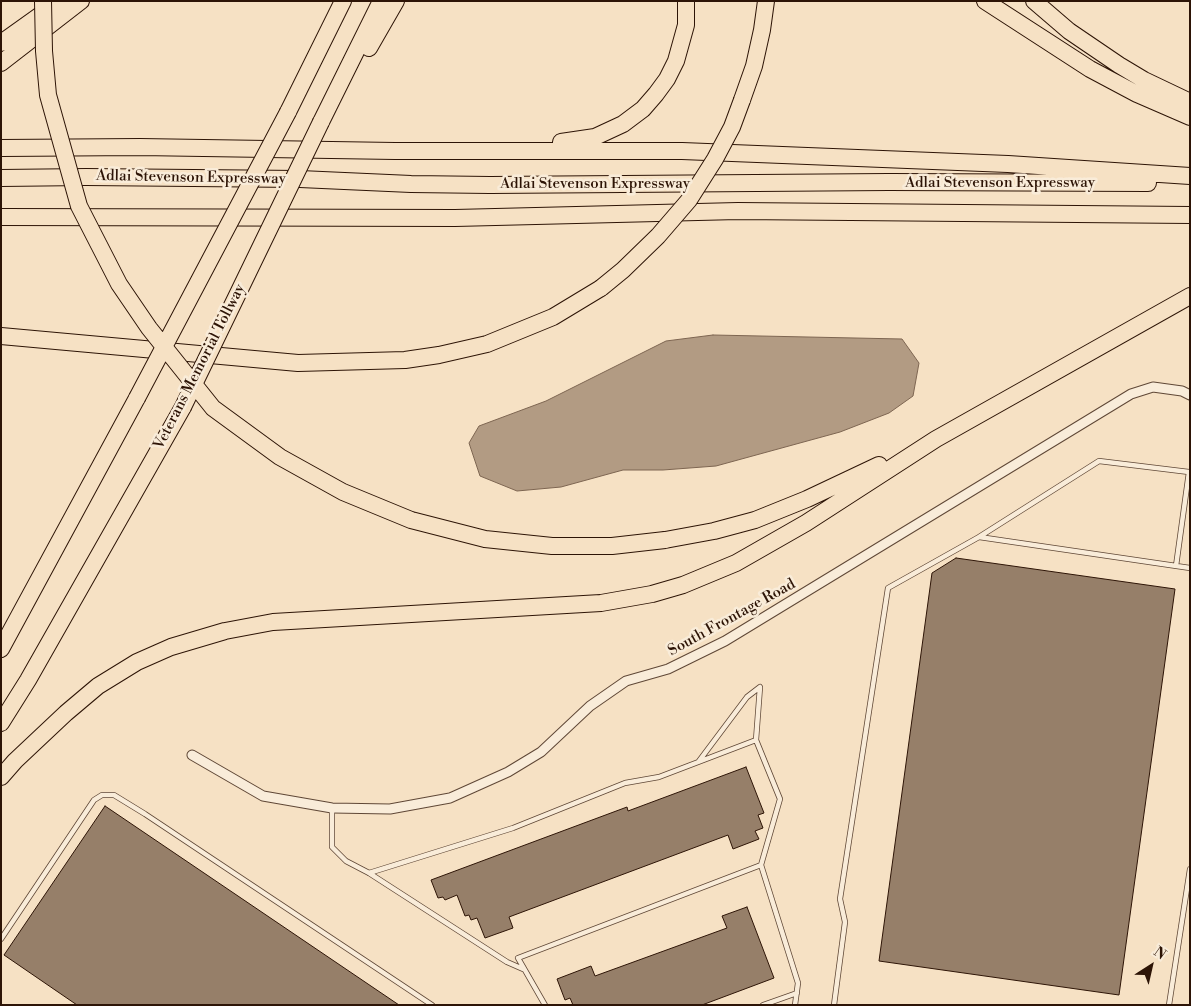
<!DOCTYPE html>
<style>
body{margin:0}
#map{position:relative;width:1191px;height:1006px;overflow:hidden;background:#f6e1c4;font-family:"Libre Bodoni",serif}
canvas{display:block}
.frame{position:absolute;inset:0;border:2px solid #2d1406;pointer-events:none}
.north{position:absolute;left:1126px;top:941px;width:50px;height:50px;-webkit-text-stroke:4px #f9ecd9;paint-order:stroke;rotate:35deg;font-size:14px;font-weight:700;line-height:20px;text-align:center;color:#2d1406}
.north::after{content:'';display:block;margin:auto;width:18px;height:22px;background:#2d1406;clip-path:polygon(50% 0,100% 100%,50% 72%,0 100%)}
</style>
<div id="map">
<canvas width="1191" height="1006"></canvas>
<div class="frame"></div>
<div class="north">N</div>
</div>
<script>
const c = document.querySelector('canvas').getContext('2d');
c.lineJoin = 'round';
function fill(path, color) { c.fillStyle = color; c.fill(path, 'evenodd'); }
const shape = rows => new Path2D(rows.map(r => 'M' + r).join(''));
function trace(path, color, width, dash) { c.strokeStyle = color; c.lineWidth = width; c.lineCap = dash ? 'butt' : 'round'; c.setLineDash(dash || []); c.stroke(path); }
function write(font, color, halo, rows, align = 'center') {
  c.font = font + ' "Libre Bodoni",serif'; c.lineWidth = 5; c.setLineDash([]); c.textBaseline = 'middle'; c.strokeStyle = halo; c.fillStyle = color; for (const [text, x, y, turn = 0] of rows) {
    c.save(); c.translate(x, y); c.rotate((+turn || 0) * Math.PI / 180); c.textAlign = isNaN(turn) ? turn : align; if (halo) c.strokeText(text, 0, 0); c.fillText(text, 0, 0); c.restore();
  }
}
const water = shape([
 [713,335,902,339,919,363,913,396,889,413,840,432,716,466,663,470,623,470,561,487,517,491,480,476,469,443,479,426,546,401,666,341,713,335]
]);
fill(water, '#b29b83');
trace(water, '#7d6551', 1);
const building = shape([
 [956,558,1175,589,1119,995,879,961,932,573,956,558],
 [746,767,764,813,758,815,763,828,755,831,759,839,733,849,728,835,509,917,513,928,485,938,477,918,471,920,469,915,465,916,457,895,445,900,443,897,438,898,431,880,627,807,628,811,746,767],
 [105,806,399,1005,77,1005,4,955,105,806],
 [747,907,774,978,702,1005,573,1005,570,998,565,1000,557,979,591,966,595,976,727,928,722,916,747,907]
]);
fill(building, '#967f69');
trace(building, '#2d1406', 1);
const lane = shape([
 [979,537,1099,461,1189,472,1176,566],
 [699,761,747,697,760,687,756,740],
 [332,808,332,847,346,861,369,873,507,962,523,969],
 [369,873,513,828,625,783,659,777,756,740,780,799,761,865],
 [1,939,94,800,102,795,114,795,145,814,432,1005],
 [545,1005,518,958,761,865,798,983,795,1005],
 [763,1005,797,993],
 [834,1005,845,922,840,899,888,588,979,537,1190,568],
 [1169,1005,1190,869]
]);
const street = shape([
 [192,755,263,796,332,808,390,809,450,798,508,772,541,752,590,706,626,681,668,669,725,641,1131,394,1153,387,1182,391,1190,395]
]);
const highway = shape([
 [985,1,1090,69,1137,94,1190,117],
 [1034,1,1069,31,1119,65,1144,80,1190,102],
 [1,43,60,1],
 [369,48,396,1],
 [1,63,81,1],
 [742,100,754,66,762,30,766,1],
 [288,112,343,1],
 [321,122,381,1],
 [561,142,595,137,623,124,643,109,656,94,667,79,676,61,686,25,686,1],
 [1,148,140,147,395,151,682,151,1008,164,1190,176],
 [1,178,86,177,300,179,411,184,490,185,889,182,1148,183],
 [1,217,455,218,738,211,1190,215],
 [1,336,298,363,405,360,439,355,487,344,553,317,601,288],
 [665,540,714,531,755,520,807,499,879,465],
 [1,649,137,398],
 [1,723,28,680,183,407],
 [1,777,15,761,66,713,98,686,137,662,171,647,225,631,273,622,601,603,652,594,683,585,736,563,806,523,936,439,1190,296]
]);
trace(lane, '#5f4736', 6);
trace(street, '#5f4736', 11);
trace(highway, '#2d1406', 18);
trace(lane, '#f9ecd9', 4.5);
trace(street, '#f9ecd9', 9);
trace(highway, '#f6e1c4', 16);
const highwayBridge = shape([
 [43,1,44,51,48,95,79,206,119,284,149,328,213,408,280,457,343,492,411,520,485,539,552,546,612,546,665,540],
 [601,288,623,270,658,236,689,200,715,159,732,127,742,100],
 [137,398,288,112],
 [183,407,321,122]
]);
trace(highwayBridge, '#2d1406', 18, []);
trace(highwayBridge, '#f6e1c4', 16);
write('15px', '#2d1406', '#f9ecd9', [
 ["Adlai Stevenson Expressway",191,178,1],
 ["Adlai Stevenson Expressway",1000,183],
 ["Adlai Stevenson Expressway",595,184],
 ["Veterans Memorial Tollway",200,367,-63],
 ["South Frontage Road",732,618,-29]
]);
</script>
